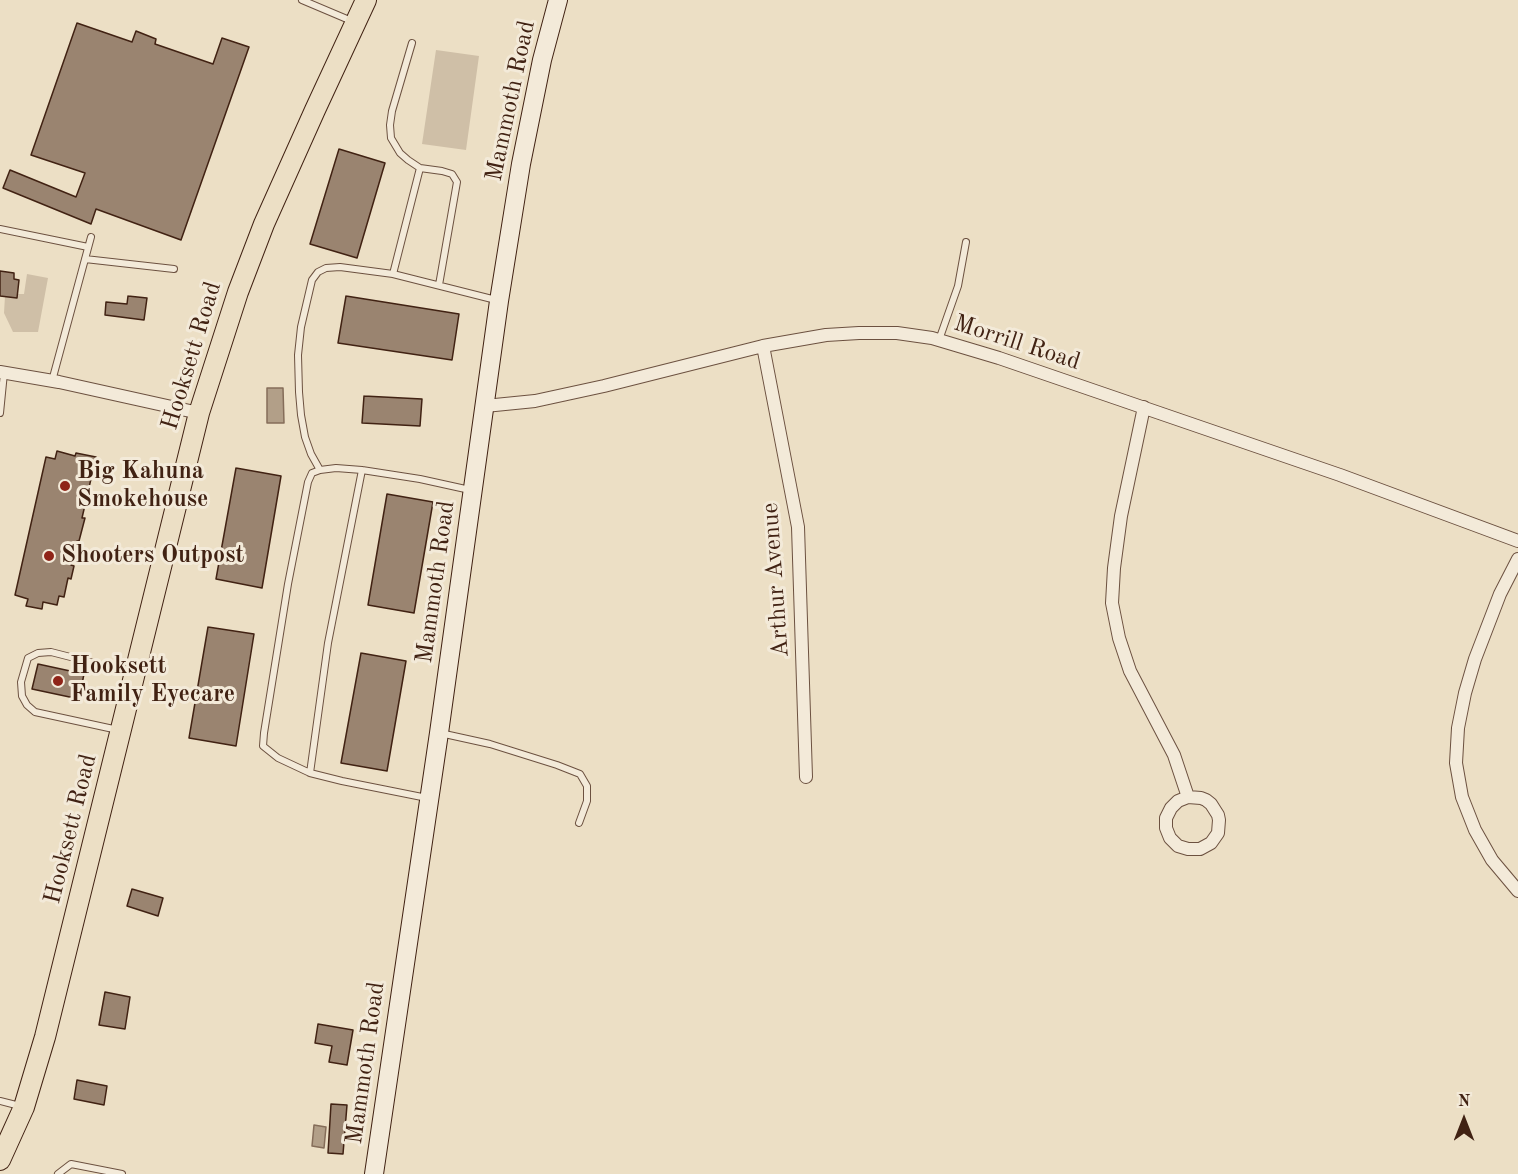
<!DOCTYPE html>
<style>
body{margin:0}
#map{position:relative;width:1518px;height:1174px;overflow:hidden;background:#ecdfc5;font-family:"Old Standard TT",serif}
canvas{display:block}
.north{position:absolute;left:1434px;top:1090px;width:60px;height:60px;-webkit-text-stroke:4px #f3ead9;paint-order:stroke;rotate:0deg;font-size:16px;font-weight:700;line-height:24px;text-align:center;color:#412213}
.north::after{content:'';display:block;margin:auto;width:21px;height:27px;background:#412213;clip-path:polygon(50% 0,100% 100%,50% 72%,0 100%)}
</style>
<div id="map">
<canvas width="1518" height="1174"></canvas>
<div class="north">N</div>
</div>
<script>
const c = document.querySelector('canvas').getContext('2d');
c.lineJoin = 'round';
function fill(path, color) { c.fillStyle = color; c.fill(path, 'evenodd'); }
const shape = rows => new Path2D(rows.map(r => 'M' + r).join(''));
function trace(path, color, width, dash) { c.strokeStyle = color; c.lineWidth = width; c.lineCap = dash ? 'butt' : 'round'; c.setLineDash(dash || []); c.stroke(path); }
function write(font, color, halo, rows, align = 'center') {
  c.font = font + ' "Old Standard TT",serif'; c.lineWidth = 6; c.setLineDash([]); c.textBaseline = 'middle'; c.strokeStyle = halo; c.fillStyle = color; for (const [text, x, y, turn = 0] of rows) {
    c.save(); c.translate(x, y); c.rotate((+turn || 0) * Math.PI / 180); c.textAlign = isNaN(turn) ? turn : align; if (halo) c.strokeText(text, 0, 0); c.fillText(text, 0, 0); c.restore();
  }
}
fill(shape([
 [436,50,479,56,466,150,422,144],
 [27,274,48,278,38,332,13,332,4,313,5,296,17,298,18,294,24,294]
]), '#cfbfa7');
const water = shape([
 [267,388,283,388,284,423,267,423,267,388],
 [314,1125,326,1127,324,1148,312,1146,314,1125]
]);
fill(water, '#b29f88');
trace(water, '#856d59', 1.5);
const building = shape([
 [77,23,132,42,136,31,156,39,155,44,213,64,222,38,249,47,181,240,96,209,91,224,3,188,10,170,76,197,85,173,31,155,77,23],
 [339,149,385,163,357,258,310,244,339,149],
 [0,271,14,273,14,279,19,280,17,298,0,296,0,271],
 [128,296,147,298,144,320,105,315,106,302,127,304,128,296],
 [346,296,459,314,452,360,338,343,346,296],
 [364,396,422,399,420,426,362,423,364,396],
 [57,451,75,456,76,453,96,457,82,518,85,518,79,541,77,541,71,565,74,566,71,579,68,578,64,597,59,596,57,605,43,602,42,609,26,606,28,599,15,595,46,457,55,459,57,451],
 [236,468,281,476,262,588,216,579,236,468],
 [387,494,433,502,414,613,368,605,387,494],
 [208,627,254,634,236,746,189,738,208,627],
 [361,653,406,661,387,771,341,763,361,653],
 [38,664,84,674,79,699,32,689,38,664],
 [132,889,163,898,158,916,127,906,132,889],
 [105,992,130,997,125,1029,99,1025,105,992],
 [318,1024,353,1030,347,1065,329,1062,332,1046,315,1043,318,1024],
 [77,1080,107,1086,104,1105,74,1099,77,1080],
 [331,1104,347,1105,343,1154,328,1153,331,1104]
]);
fill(building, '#9a8470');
trace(building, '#412213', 1.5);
const service = shape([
 [302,0,354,22],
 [412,43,392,111,390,125,391,138,400,153,408,160,420,168],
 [0,229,88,247],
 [85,259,174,269],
 [393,274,420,168,442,171,452,174,457,182,439,285],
 [939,340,958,286,966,242],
 [52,381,91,237],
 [0,413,4,373],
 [320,470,312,473,308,482,288,584,264,733,263,746,278,758,310,773,328,643,362,470],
 [470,490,420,479,362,470,336,468,320,470,311,454,305,437,301,415,299,392,298,355,301,327,312,280,318,272,326,268,340,267,393,274,496,300],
 [118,730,35,712,27,705,22,696,21,682,28,658,38,653,51,652,133,673],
 [440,733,490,744,557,765,580,774,587,786,587,801,579,823],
 [310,773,342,781,427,798],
 [0,1101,20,1106],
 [58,1174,71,1164,122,1174]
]);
const minor = shape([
 [763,346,798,527,806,777],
 [0,372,59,382,199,413],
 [485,406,535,401,604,386,763,346,826,335,859,333,897,333,932,338,999,358,1340,475,1518,541],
 [1144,407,1121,516,1114,568,1112,603,1119,638,1130,671,1174,755,1188,797,1201,798,1206,800,1211,804,1218,815,1219,820,1218,833,1211,843,1200,849,1188,849,1178,846,1170,838,1166,828,1166,818,1171,808,1178,801,1188,797],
 [1518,559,1500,594,1475,659,1465,693,1458,728,1456,763,1462,797,1475,830,1492,860,1518,891]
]);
const secondary = shape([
 [374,1174,439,733,499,301,521,164,542,60,558,0]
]);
const primary = shape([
 [0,1160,24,1107,45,1037,199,413,238,292,264,224,315,110,366,0]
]);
trace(service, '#6c5140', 8);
trace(minor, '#6c5140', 14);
trace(secondary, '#412213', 20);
trace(primary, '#412213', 22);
trace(service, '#f3ead9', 6);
trace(minor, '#f3ead9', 12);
trace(secondary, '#f3ead9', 18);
trace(primary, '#ecdfc5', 20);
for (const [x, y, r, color] of [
 [65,486,6,"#8f2418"],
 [49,556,6,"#8f2418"],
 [58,681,6,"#8f2418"]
]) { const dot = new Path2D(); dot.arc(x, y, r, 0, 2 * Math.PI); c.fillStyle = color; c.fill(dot); trace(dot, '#f3ead9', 2); }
write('24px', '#412213', '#f3ead9', [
 ["Mammoth Road",511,101,-78],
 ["Morrill Road",1017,343,18],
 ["Hooksett Road",192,356,-73],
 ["Arthur Avenue",776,580,-94],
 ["Mammoth Road",436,582,-82],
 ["Hooksett Road",71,829,-76],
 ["Mammoth Road",366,1063,-82]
]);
write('bold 24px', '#412213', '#f3ead9', [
 ["Big Kahuna",77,472],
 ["Smokehouse",77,500],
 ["Shooters Outpost",61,556],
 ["Hooksett",70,667],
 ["Family Eyecare",70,695]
], 'left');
</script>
